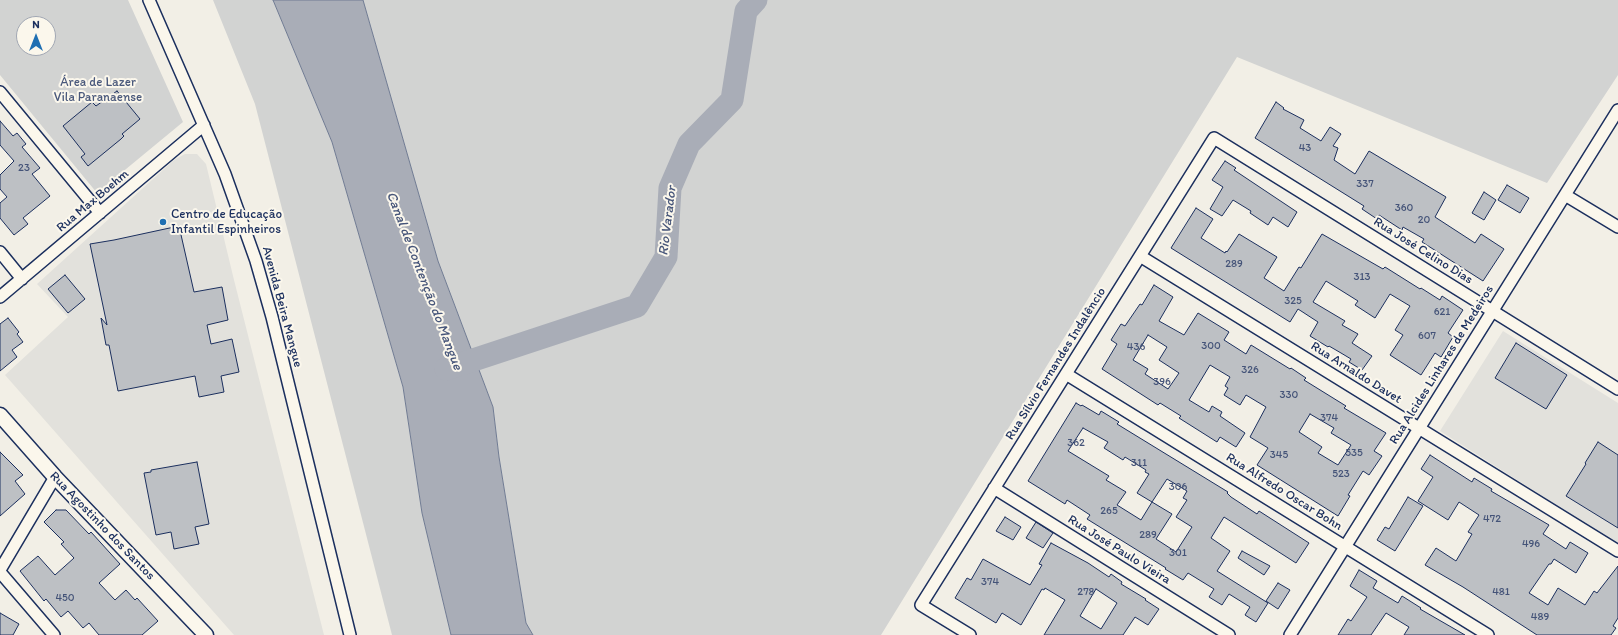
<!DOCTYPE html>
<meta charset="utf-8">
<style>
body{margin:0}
#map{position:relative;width:1618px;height:635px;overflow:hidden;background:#f2efe6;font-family:Itim,sans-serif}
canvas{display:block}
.north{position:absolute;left:16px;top:16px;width:40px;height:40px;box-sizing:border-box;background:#fbf7ec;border:1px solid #a1a7b3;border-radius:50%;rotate:0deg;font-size:11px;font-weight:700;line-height:16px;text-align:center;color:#1b2f5e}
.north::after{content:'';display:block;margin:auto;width:14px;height:18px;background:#1f6fb2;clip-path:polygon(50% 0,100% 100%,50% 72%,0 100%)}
</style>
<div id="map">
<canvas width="1618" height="635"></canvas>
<div class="north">N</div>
</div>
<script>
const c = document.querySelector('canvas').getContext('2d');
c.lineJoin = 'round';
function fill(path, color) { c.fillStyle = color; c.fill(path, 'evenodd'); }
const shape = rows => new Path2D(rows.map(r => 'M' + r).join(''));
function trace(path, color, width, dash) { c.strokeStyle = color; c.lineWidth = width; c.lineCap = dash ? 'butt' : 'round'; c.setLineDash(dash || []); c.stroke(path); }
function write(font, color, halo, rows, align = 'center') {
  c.font = font + ' Itim,sans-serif'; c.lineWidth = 4; c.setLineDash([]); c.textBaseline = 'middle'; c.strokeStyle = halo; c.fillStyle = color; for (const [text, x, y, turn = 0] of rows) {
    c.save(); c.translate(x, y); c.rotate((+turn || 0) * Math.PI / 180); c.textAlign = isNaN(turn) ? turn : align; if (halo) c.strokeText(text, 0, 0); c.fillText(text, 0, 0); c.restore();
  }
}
fill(shape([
 [185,154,197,154,206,164,234,280,324,635,234,635,5,375,68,317,37,284,174,160],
 [1503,331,1618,403,1618,544,1440,431]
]), '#e2e1dc');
fill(shape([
 [0,0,128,0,183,122,97,193,0,75],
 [24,24,48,24,48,48,24,48],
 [213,0,273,0,332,142,403,387,422,513,451,635,392,635,255,104],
 [363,0,1618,0,1618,75,1547,183,1237,57,881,635,533,635,526,623,499,457,493,407,438,261]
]), '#d2d3d2');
const water = shape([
 [273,0,363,0,438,261,493,407,499,457,526,623,533,635,451,635,422,513,403,387,332,142,273,0]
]);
fill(water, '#a9adb7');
trace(water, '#707b93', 1);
trace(shape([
 [446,369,637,306,666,257,670,188,689,144,732,100,746,11,756,0]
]), '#a9adb7', 23);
const building = shape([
 [117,91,140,119,122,134,124,136,121,139,88,166,81,157,85,154,63,126,92,102,96,106,117,91],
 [1276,102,1284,108,1283,109,1304,120,1300,128,1321,141,1330,127,1341,134,1333,146,1338,148,1334,160,1355,174,1369,151,1446,197,1435,217,1475,243,1481,234,1504,249,1483,281,1422,242,1424,239,1403,227,1402,230,1379,215,1377,219,1362,209,1364,206,1255,138,1276,102],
 [0,121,13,136,17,133,26,144,22,147,40,168,32,174,50,196,23,218,28,224,14,235,0,218,0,203,7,197,0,189,0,175,14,161,0,145,0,121],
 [1225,161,1236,168,1234,170,1297,212,1288,227,1273,217,1268,225,1250,213,1251,211,1233,200,1222,216,1210,209,1223,187,1212,180,1225,161],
 [1507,185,1529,198,1520,213,1498,200,1507,185],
 [1484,192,1496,200,1484,220,1472,213,1484,192],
 [1196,208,1213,219,1201,238,1225,253,1226,251,1227,252,1239,234,1277,257,1264,278,1284,291,1299,267,1301,268,1322,234,1383,269,1385,267,1420,289,1421,288,1440,300,1442,296,1463,310,1448,333,1453,337,1441,357,1435,353,1421,375,1390,355,1403,335,1395,330,1410,306,1390,294,1375,318,1355,305,1358,301,1326,281,1313,302,1345,321,1342,325,1358,334,1352,343,1372,356,1362,370,1349,362,1351,359,1341,353,1329,346,1328,347,1310,336,1318,322,1298,309,1290,322,1171,248,1196,208],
 [179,226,194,292,222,287,228,320,207,325,211,344,232,339,239,372,221,376,224,392,199,397,195,376,118,391,109,345,106,345,101,318,107,325,90,244,114,240,179,226],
 [65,275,85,299,68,313,48,289,65,275],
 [1154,285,1173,297,1159,321,1184,335,1198,313,1229,332,1224,340,1246,354,1251,345,1290,369,1291,368,1306,378,1304,380,1346,406,1344,408,1386,433,1374,451,1382,456,1369,475,1363,471,1348,495,1350,496,1338,516,1257,465,1268,448,1250,437,1266,407,1246,395,1240,405,1224,395,1228,388,1225,386,1230,377,1210,365,1189,400,1209,412,1212,406,1222,412,1220,416,1245,433,1236,447,1220,437,1217,442,1179,418,1181,416,1160,403,1158,405,1102,369,1117,344,1111,340,1121,324,1125,326,1140,304,1142,305,1154,285],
 [1148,335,1167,347,1159,360,1179,373,1168,389,1145,374,1148,369,1133,360,1148,335],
 [1310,414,1334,428,1331,433,1351,445,1338,465,1318,453,1322,447,1299,432,1310,414],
 [8,318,19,332,17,334,23,342,12,350,17,357,0,371,0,324,8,318],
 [1516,343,1567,375,1546,409,1495,378,1516,343],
 [1076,403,1081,406,1082,405,1099,415,1101,411,1119,422,1117,424,1228,492,1227,493,1231,497,1257,514,1259,511,1309,543,1296,563,1224,517,1211,538,1230,551,1217,571,1268,603,1256,622,1245,615,1250,607,1229,594,1222,605,1209,597,1214,589,1188,573,1183,580,1165,569,1166,568,1087,519,1090,515,1067,500,1065,504,1028,481,1076,403],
 [1083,428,1108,442,1104,448,1123,460,1125,457,1146,470,1145,472,1149,474,1137,493,1152,502,1167,479,1187,491,1183,498,1187,500,1176,517,1192,527,1176,552,1156,539,1172,514,1152,502,1141,520,1117,505,1126,492,1106,480,1109,476,1068,451,1083,428],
 [1598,442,1618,455,1618,528,1566,496,1586,464,1585,463,1598,442],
 [0,452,23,475,15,481,25,494,0,516,0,452],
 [1430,455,1472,482,1474,478,1492,489,1491,491,1549,525,1543,534,1566,549,1570,542,1588,553,1576,573,1554,559,1551,564,1549,564,1529,593,1548,605,1558,588,1585,605,1594,591,1597,593,1618,566,1618,618,1613,626,1616,628,1611,635,1537,635,1463,587,1425,565,1436,548,1456,561,1472,534,1468,532,1479,515,1459,502,1448,520,1418,501,1433,477,1421,469,1430,455],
 [197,462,209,524,195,527,199,544,174,549,171,532,156,535,144,473,151,472,151,470,197,462],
 [1408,497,1423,506,1395,551,1377,540,1385,527,1389,529,1408,497],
 [56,510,66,510,89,534,91,532,120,564,99,583,115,600,126,590,135,600,137,598,158,621,142,635,99,635,89,623,83,628,68,611,61,617,46,599,44,601,20,571,38,556,55,575,74,558,61,544,64,542,44,522,56,510],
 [1005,517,1021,527,1013,540,996,531,1005,517],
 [1036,522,1053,533,1043,548,1026,538,1036,522],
 [1051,543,1088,563,1109,577,1111,574,1122,582,1121,584,1146,599,1145,600,1159,609,1148,625,1135,617,1123,635,1044,635,1065,600,1045,588,1044,590,1042,589,1021,625,1002,613,996,623,955,598,967,578,971,580,983,559,1030,585,1042,565,1039,564,1051,543],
 [1096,589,1117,603,1101,629,1080,616,1096,589],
 [1242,551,1270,566,1264,575,1238,558,1242,551],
 [1359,570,1377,581,1373,588,1398,603,1402,596,1421,608,1420,609,1465,635,1404,635,1409,627,1386,613,1371,635,1338,635,1348,619,1351,621,1367,597,1350,586,1359,570],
 [1278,583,1290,590,1278,609,1266,601,1278,583],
 [0,613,19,624,13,635,0,635,0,613]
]);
fill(building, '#bdc0c4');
trace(building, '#1b2f5e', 1);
const minor = shape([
 [149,0,225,174,256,261,272,317,350,635],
 [0,92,100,213],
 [1565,195,1618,227],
 [0,252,22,279],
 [1140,256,1618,551],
 [0,297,204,125],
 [1066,374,1488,635],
 [994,488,1229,635],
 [0,570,55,477],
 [0,572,54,635],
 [970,635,921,605,1214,138,1618,389],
 [1290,635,1618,110]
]);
const tertiary = shape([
 [0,415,55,477,206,635]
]);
trace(minor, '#1b2f5e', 14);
trace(tertiary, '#1b2f5e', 17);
trace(minor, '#fbf7ec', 11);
trace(tertiary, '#fbf7ec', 14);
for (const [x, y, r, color] of [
 [163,222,4,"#1f6fb2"]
]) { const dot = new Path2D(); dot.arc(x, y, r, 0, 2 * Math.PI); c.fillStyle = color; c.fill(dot); trace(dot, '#fbf7ec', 1.5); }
write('11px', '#445378', null, [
 ["43",1305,148],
 ["23",24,168],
 ["337",1365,184],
 ["360",1404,208],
 ["20",1424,220],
 ["289",1234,264],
 ["313",1362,277],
 ["325",1293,301],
 ["621",1442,312],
 ["607",1427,336],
 ["300",1211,346],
 ["436",1136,347],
 ["326",1250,370],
 ["396",1162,382],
 ["330",1289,395],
 ["374",1329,418],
 ["362",1076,443],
 ["535",1354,453],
 ["345",1279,455],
 ["311",1139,463],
 ["523",1341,474],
 ["306",1178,487],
 ["265",1109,511],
 ["472",1492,519],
 ["289",1148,535],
 ["496",1531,544],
 ["301",1178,553],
 ["374",990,582],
 ["278",1086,592],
 ["481",1501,592],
 ["450",65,598],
 ["489",1540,617]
]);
write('13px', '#49587b', '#fbf7ec', [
 ["Área de Lazer",98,83],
 ["Vila Paranaense",98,98]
]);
write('13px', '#1b2f5e', '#fbf7ec', [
 ["Rua Max Boehm",93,201,-40],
 ["Rua José Celino Dias",1423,251,32],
 ["Avenida Beira Mangue",282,307,75],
 ["Rua Sílvio Fernandes Indalêncio",1056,364,-58],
 ["Rua Alcides Linhares de Medeiros",1442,365,-58],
 ["Rua Arnaldo Davet",1356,373,32],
 ["Rua Alfredo Oscar Bohn",1284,492,32],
 ["Rua Agostinho dos Santos",102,526,46],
 ["Rua José Paulo Vieira",1119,550,32]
]);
write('13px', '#1b2f5e', '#fbf7ec', [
 ["Centro de Educação",171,215],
 ["Infantil Espinheiros",171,230]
], 'left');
write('italic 14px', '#465579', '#fbf7ec', [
 ["Rio Varador",668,221,-83],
 ["Canal de Contenção do Mangue",424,281,69]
]);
</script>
